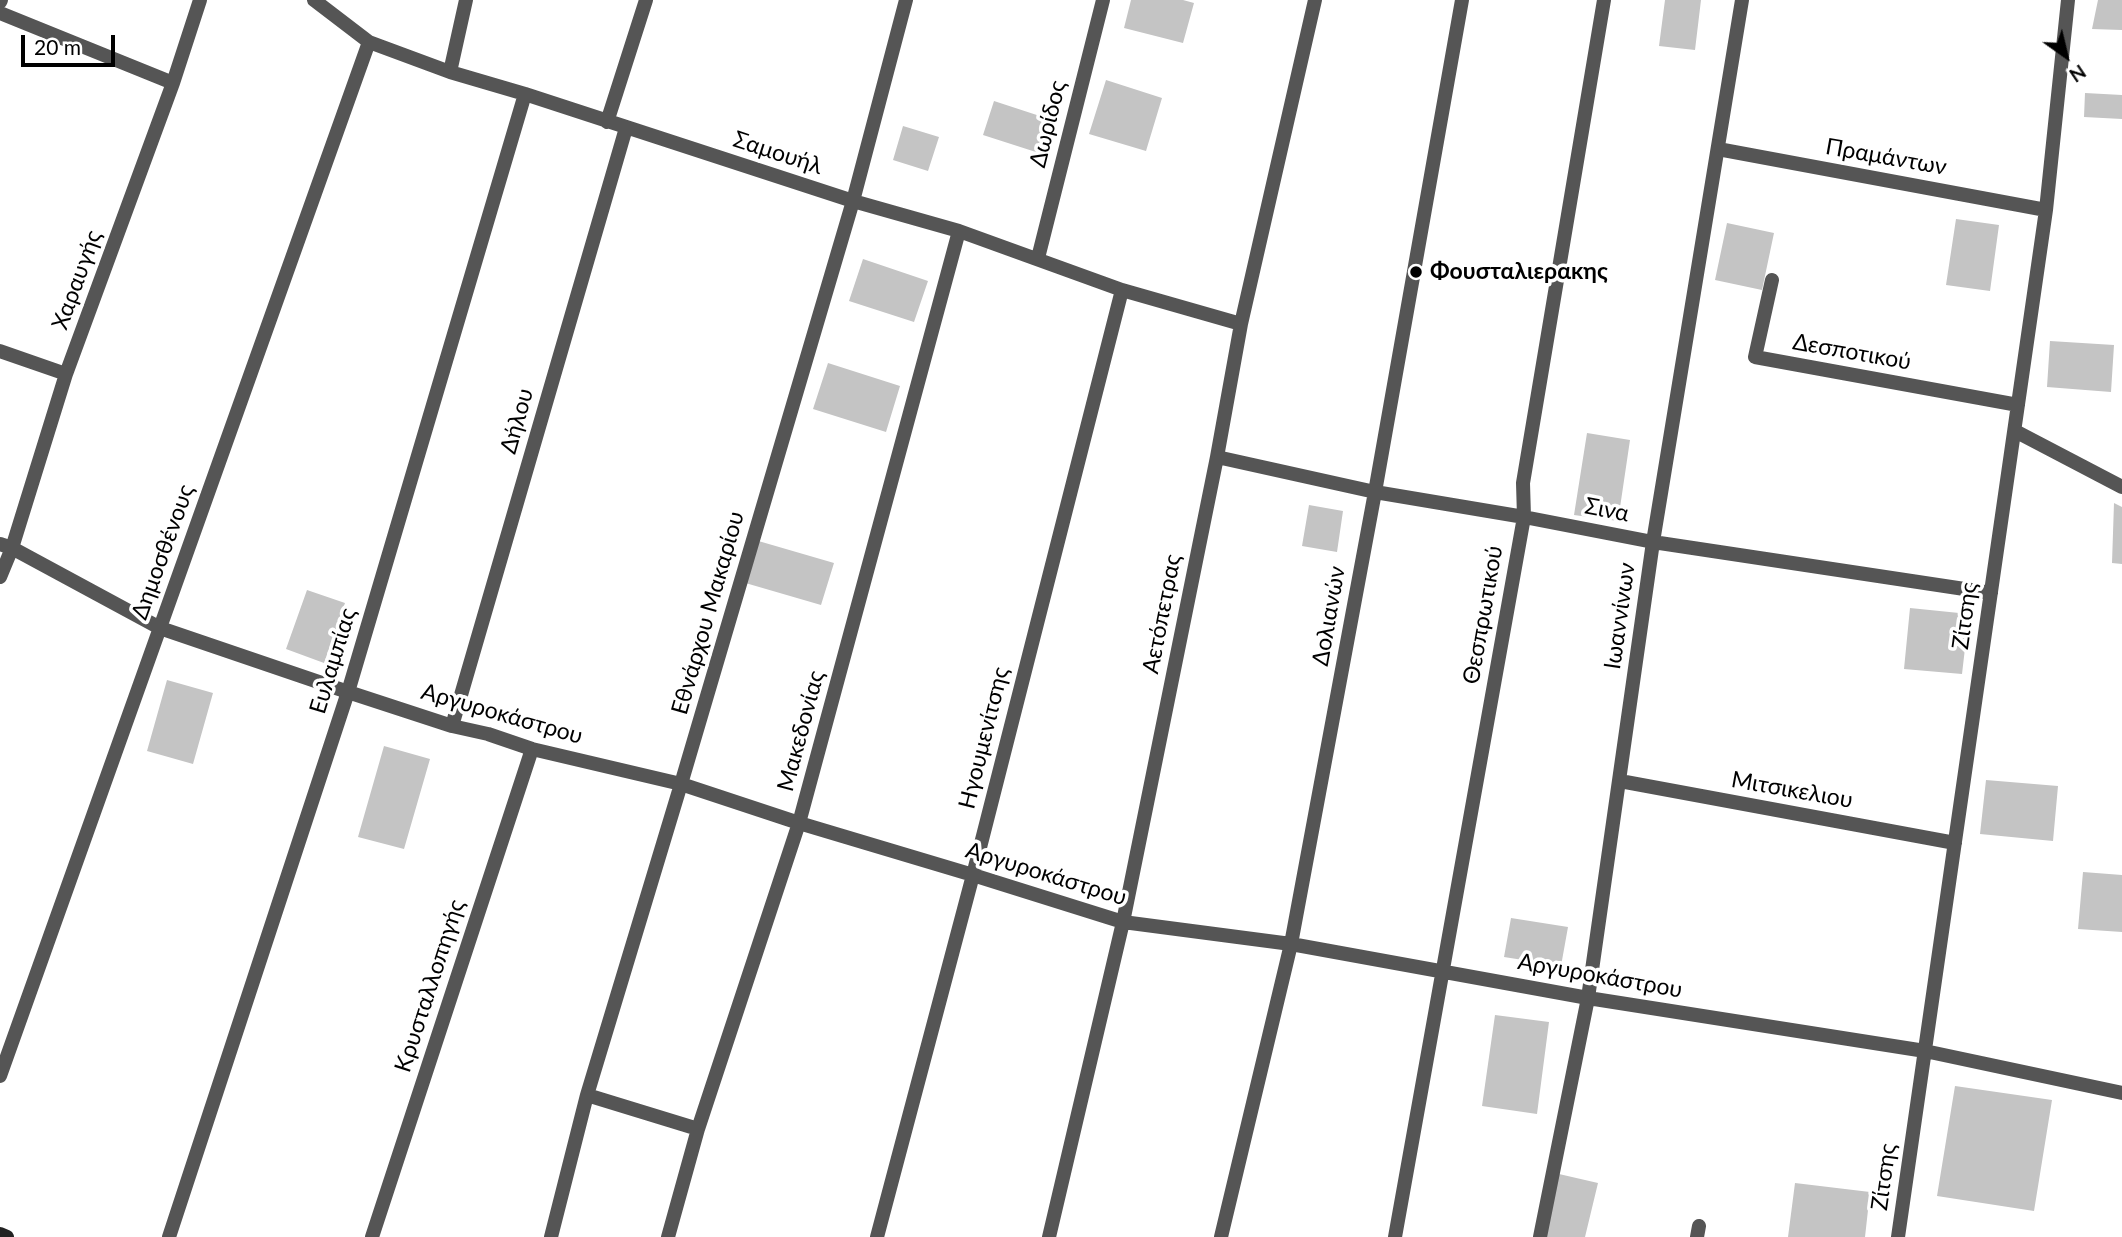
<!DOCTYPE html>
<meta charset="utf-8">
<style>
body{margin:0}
#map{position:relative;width:2122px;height:1237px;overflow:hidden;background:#fff;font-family:Lato,sans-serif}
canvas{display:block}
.north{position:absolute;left:2031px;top:21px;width:70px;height:70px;-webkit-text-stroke:5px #fff;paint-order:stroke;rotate:146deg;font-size:19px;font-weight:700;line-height:28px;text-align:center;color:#000}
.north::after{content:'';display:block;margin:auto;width:24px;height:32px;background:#000;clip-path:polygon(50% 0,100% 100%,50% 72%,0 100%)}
.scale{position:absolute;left:21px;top:35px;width:94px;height:32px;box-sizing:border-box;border:4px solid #000;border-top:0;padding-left:9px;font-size:21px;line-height:24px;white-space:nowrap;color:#000;-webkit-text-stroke:5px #fff;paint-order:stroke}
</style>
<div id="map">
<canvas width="2122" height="1237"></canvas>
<div class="north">N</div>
<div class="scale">20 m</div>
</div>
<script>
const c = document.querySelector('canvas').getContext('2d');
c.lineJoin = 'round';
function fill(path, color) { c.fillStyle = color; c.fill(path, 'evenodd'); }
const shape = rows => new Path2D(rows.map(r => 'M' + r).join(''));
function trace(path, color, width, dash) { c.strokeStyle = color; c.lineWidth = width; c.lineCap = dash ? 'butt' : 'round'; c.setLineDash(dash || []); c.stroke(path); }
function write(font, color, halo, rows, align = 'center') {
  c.font = font + ' Lato,sans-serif'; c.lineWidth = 7; c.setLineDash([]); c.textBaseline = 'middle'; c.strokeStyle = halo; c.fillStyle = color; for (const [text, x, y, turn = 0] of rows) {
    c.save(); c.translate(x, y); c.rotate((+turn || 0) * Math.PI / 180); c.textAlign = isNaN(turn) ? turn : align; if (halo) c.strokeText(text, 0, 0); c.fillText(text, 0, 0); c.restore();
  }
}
fill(shape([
 [1131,0,1183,0,1194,3,1183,43,1124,28],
 [1665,0,1701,0,1695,50,1659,46],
 [2098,0,2122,0,2122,30,2092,29],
 [1106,80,1162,98,1146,151,1089,134],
 [2085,93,2122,95,2122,119,2084,117],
 [994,101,1049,119,1039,153,983,135],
 [903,126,939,137,928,171,893,160],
 [1956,219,1999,225,1990,291,1946,285],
 [1727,223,1774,233,1762,290,1715,280],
 [863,259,928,281,914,322,849,301],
 [2050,341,2114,345,2111,392,2047,387],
 [828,363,900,386,886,432,813,409],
 [1587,433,1630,440,1618,521,1574,515],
 [2114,503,2122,507,2122,564,2112,563],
 [1309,505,1343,511,1337,552,1302,546],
 [755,540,834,563,821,605,742,582],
 [307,590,345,603,324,663,286,649],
 [1910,608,1969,614,1962,674,1904,669],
 [167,680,213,693,193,764,147,751],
 [384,746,430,759,404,849,358,837],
 [1986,780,2058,786,2053,841,1980,834],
 [2083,872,2122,875,2122,932,2078,929],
 [1511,918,1568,927,1561,966,1504,957],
 [1495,1015,1549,1022,1537,1114,1482,1106],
 [1955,1086,2052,1100,2034,1211,1937,1196],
 [1559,1174,1598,1183,1585,1237,1544,1237],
 [1795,1183,1870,1192,1865,1237,1788,1237]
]), '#c4c4c4');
trace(shape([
 [314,0,369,42,450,72,525,94,853,201,959,231,1122,290,1241,324],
 [0,2,1,0],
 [0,13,173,83],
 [450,72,466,0],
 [607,122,646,0],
 [1718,149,2046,210],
 [1038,258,1103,0],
 [1772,280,1755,357,2018,405],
 [0,351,66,374],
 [2015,431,2122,487],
 [1217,457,1375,492,1524,517,1653,542,1991,593],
 [0,544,12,548,160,628,348,692,452,726,488,734,532,749,681,784,799,823,973,875,1123,922,1291,944,1588,998,1925,1051,2122,1093],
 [0,577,12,548,66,374,173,83,200,0],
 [452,726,626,128],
 [1620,781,1955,843],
 [0,1076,369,42],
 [587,1095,698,1129],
 [169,1237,348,692,525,94],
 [372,1237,532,749],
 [551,1237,587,1095,681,784,853,201,906,0],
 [668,1237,698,1129,799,823,959,231],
 [877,1237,973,875,1122,290],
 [1049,1237,1123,922,1217,457,1241,324,1315,0],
 [1221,1237,1291,944,1375,492,1462,0],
 [1395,1237,1524,517,1523,483,1604,0],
 [1540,1237,1588,998,1653,542,1742,0],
 [1697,1237,1699,1226],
 [1898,1237,2046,210,2068,0]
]), '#555', 14);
trace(shape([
 [0,1234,7,1237]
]), '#222', 14);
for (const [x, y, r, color] of [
 [1416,272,7,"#000"]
]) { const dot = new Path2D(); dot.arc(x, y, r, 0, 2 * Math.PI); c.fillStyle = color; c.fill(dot); trace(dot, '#fff', 2.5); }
write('23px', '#000', '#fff', [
 ["Δωρίδος",1048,124,-76],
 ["Σαμουήλ",778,153,18],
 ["Πραμάντων",1886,157,10],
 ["Χαραυγής",77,280,-70],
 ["Δεσποτικού",1852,352,10],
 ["Δήλου",517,421,-74],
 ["Σινα",1607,510,11],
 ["Δημοσθένους",163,552,-70],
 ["Εθνάρχου Μακαρίου",708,613,-74],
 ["Αετόπετρας",1162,614,-79],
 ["Θεσπρωτικού",1483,615,-80],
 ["Δολιανών",1329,616,-80],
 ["Ιωαννίνων",1620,616,-82],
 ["Ζίτσης",1965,616,-82],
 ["Ευλαμπίας",333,661,-73],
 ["Αργυροκάστρου",502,714,16],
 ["Μακεδονίας",801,731,-75],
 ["Ηγουμενίτσης",984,738,-76],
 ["Μιτσικελιου",1792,790,10],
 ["Αργυροκάστρου",1046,874,17],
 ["Αργυροκάστρου",1600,976,10],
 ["Κρυσταλλοπηγής",430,986,-72],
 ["Ζίτσης",1884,1177,-82]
]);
write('bold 23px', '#000', '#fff', [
 ["Φουσταλιερακης",1430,272]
], 'left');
</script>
